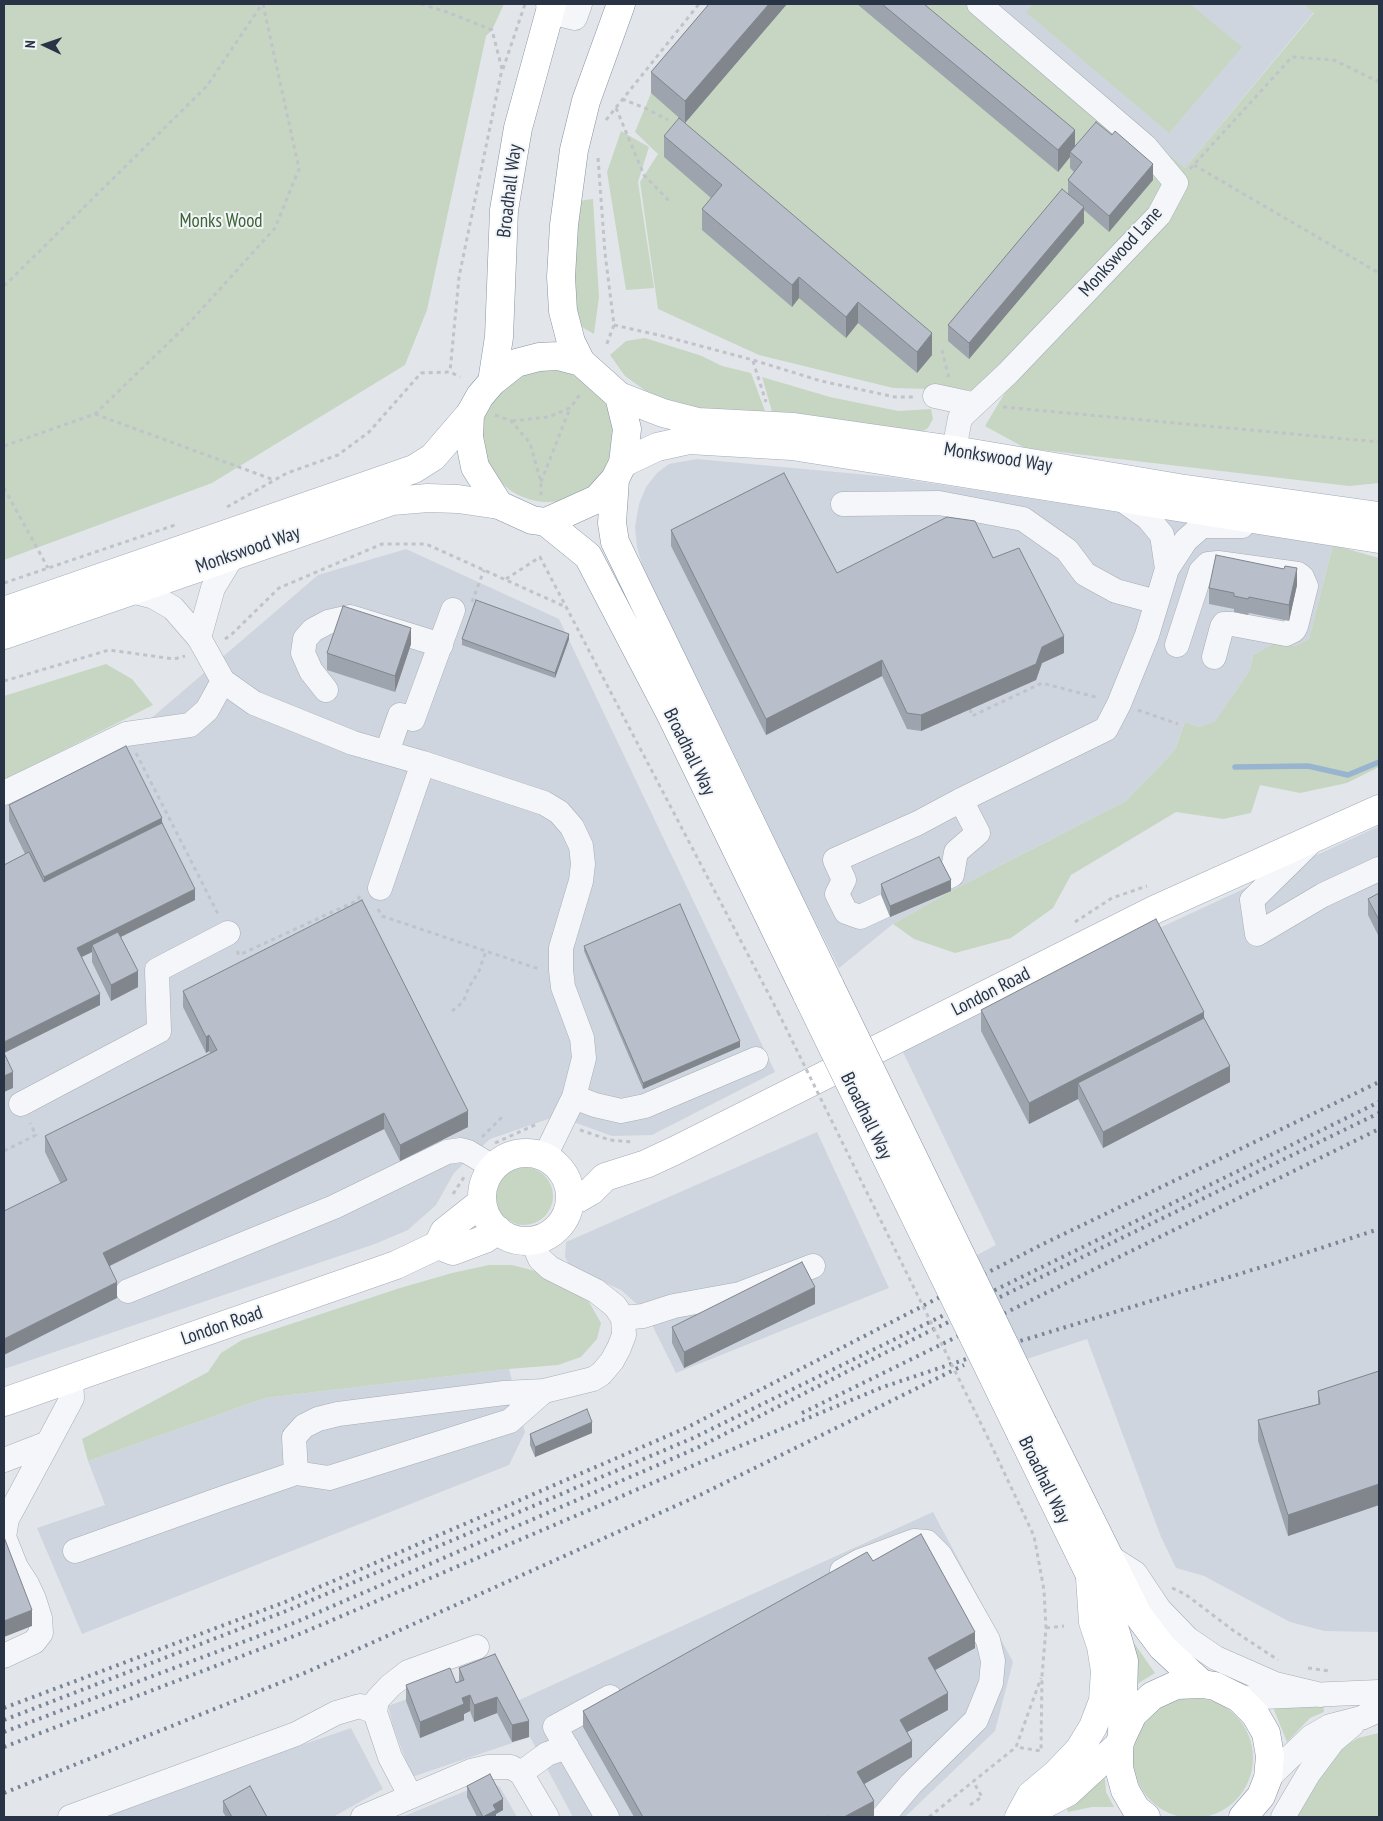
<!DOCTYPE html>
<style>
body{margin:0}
#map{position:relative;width:1383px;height:1821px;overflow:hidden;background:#e2e6eb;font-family:"PT Sans Narrow",sans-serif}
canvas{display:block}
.frame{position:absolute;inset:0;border:5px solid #283345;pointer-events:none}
.north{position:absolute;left:20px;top:20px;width:50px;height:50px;-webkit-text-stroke:4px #f2f5f8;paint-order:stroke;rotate:273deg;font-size:14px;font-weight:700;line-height:20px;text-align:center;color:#283345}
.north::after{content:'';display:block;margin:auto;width:18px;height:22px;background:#283345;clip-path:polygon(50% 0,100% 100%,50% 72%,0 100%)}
</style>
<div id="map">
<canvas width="1383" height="1821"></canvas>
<div class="frame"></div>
<div class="north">N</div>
</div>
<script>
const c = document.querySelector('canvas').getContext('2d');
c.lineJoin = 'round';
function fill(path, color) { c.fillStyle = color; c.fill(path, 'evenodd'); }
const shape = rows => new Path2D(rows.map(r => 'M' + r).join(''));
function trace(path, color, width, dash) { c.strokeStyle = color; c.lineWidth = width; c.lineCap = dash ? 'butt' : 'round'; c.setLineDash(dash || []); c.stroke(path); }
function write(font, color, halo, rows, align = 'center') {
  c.font = font + ' "PT Sans Narrow",sans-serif'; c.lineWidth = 4; c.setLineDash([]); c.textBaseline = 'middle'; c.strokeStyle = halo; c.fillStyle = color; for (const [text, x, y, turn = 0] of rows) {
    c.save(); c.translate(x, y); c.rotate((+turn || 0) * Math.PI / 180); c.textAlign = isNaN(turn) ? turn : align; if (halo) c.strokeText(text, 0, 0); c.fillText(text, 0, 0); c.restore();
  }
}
fill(shape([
 [995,4,1303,4,1314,12,1185,168],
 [697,459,890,477,1333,545,1309,639,1295,646,1276,642,1253,655,1250,670,1215,723,1199,727,1185,722,1175,750,1126,801,951,891,893,924,839,968,800,891,741,768,643,568,637,547,635,527,639,504,646,487,657,473,669,464],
 [406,549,559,619,775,1072,652,1135,612,1136,557,1116,490,1139,454,1173,436,1205,408,1230,375,1244,4,1369,4,799,141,727,318,575],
 [1379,826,1379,1632,1324,1631,1290,1622,1204,1576,1176,1568,1161,1537,1087,1339,1027,1359,975,1256,996,1245,901,1048],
 [817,1132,889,1288,676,1373,651,1323,639,1306,621,1290,570,1266,565,1257,566,1242],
 [509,1369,525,1432,509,1465,82,1634,37,1528,105,1505,88,1461,265,1398],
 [933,1512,1013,1662,995,1731,905,1817,573,1817,530,1737,412,1777,393,1726,388,1706,495,1667,515,1702],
 [351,1728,383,1789,333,1817,92,1817],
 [485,1783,493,1783,500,1787,517,1817,402,1817]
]), '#cfd5de');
fill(shape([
 [4,4,504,4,492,30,486,36,427,310,405,365,212,483,4,560],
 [709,4,995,4,1185,168,1314,13,1303,4,1379,4,1379,483,1349,486,1025,448,985,426,1006,391,893,388,759,355,658,309,640,182,658,154,635,132,651,93],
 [1033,4,1190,4,1242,47,1169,133,1026,12],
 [621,131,649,147,638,182,654,288,626,290,607,172],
 [593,199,599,297,594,334,580,326,571,305,578,201],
 [645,338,702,356,722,366,751,373,768,419,664,404,625,376,610,355,626,341],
 '482 436a66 66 0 1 1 132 0a66 66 0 1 1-132 0Z',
 [762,377,830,397,898,411,931,409,933,419,928,428,920,433,773,415],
 [1333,545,1379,558,1379,767,1347,783,1300,793,1260,785,1251,813,1223,819,1176,812,1071,875,1053,908,1011,938,955,953,914,939,893,924,951,891,1126,801,1175,750,1185,722,1199,727,1215,722,1250,670,1253,655,1276,642,1295,646,1309,639],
 [106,664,132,679,153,705,4,780,4,696],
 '495 1196a29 29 0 1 1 58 0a29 29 0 1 1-58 0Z',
 [489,1265,512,1265,543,1273,589,1302,601,1323,597,1339,581,1357,558,1365,509,1369,265,1398,88,1461,82,1439,208,1372,221,1353,242,1340,400,1288,452,1273],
 [1134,1643,1155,1673,1137,1684],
 '1133 1758a60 60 0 1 1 120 0a60 60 0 1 1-120 0Z',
 [1272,1705,1323,1705,1324,1712,1310,1718,1287,1742],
 [1379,1733,1379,1817,1295,1817,1313,1786,1340,1749,1358,1738],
 [1105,1778,1106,1792,1114,1807,1092,1807,1068,1812,1066,1805,1086,1792]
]), '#c7d6c2');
trace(shape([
 [1235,767,1308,766,1348,775,1379,762]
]), '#99b4cf', 5.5);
const minor = shape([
 [548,4,550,12,575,18,580,4],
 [935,396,972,404],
 [954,450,960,418,1008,373,1159,215,1176,183,1145,146,979,4],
 [1121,499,1148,518,1162,535,1167,569],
 [843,504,939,503,1023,519,1067,550,1085,574,1116,591,1157,602],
 [131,591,154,597,173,608,199,638,223,681,254,703,353,743,423,763,544,803,559,812,572,827,581,846,583,864,581,881,561,948,561,970,563,987,582,1038,584,1058,574,1097,549,1148,546,1157],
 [199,638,213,588,232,557],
 [1177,645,1201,571,1208,564,1218,563,1298,574,1302,577,1306,586,1296,626,1294,630,1286,634,1232,624,1224,624,1222,627,1214,657],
 [326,690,311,671,303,653,305,639,313,630,328,622,350,617,441,645],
 [387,752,400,715,413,719,453,610],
 [4,793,126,734,190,725,207,710,223,681],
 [961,800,978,833,956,852,952,875,860,917,846,912,837,894,844,880,835,860,918,823,961,800,1106,729,1119,704,1147,635,1167,569,1186,540,1202,526,1242,526],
 [1309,844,1252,900,1257,934,1323,895,1379,869],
 [380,888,423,763],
 [574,1097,595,1105,621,1111,645,1106,756,1059],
 [21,1104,159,1031,157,970,228,933],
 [128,1291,334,1207,447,1152,461,1150,468,1152,493,1167],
 [623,1318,643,1316,674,1306,740,1294,813,1266],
 [4,1460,48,1443,72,1398,71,1378],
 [296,1473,294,1437,304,1426,318,1419,338,1414,504,1393,544,1391,593,1379,601,1374,612,1361,619,1348,624,1335,623,1318,615,1306,596,1291,550,1268,540,1259,532,1241],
 [75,1551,226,1497,296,1473,329,1478,510,1421,544,1391],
 [1110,1557,1135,1573,1159,1609,1188,1639,1216,1658,1275,1684,1321,1695],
 [842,1571,860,1561,914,1541,927,1542,940,1555,988,1640,993,1661,991,1683,976,1720,911,1784,883,1817],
 [4,1656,34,1642,41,1633,40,1618,34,1599,27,1584,16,1567,4,1537,7,1519,48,1443],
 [1239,1698,1379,1692],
 [521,1773,547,1754,567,1747],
 [1268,1778,1311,1737,1330,1726,1361,1718,1379,1710],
 [410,1795,390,1757,375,1712,377,1700,390,1686,408,1672,477,1647],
 [70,1817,296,1734,336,1713,360,1706,375,1712],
 [363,1817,471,1771,488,1767,511,1767,521,1773,547,1817],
 [607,1817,555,1727,610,1697],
 [1283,1817,1309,1773,1333,1741,1352,1725]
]);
const major = shape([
 [619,396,663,413,698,422,794,427,954,450,1179,488,1379,516],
 [623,463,657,447,689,440,792,446,1379,539],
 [4,611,414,469,433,457,470,414],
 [4,635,392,501,428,498,458,499,499,505],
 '482 1197a44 44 0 1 1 88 0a44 44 0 1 1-88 0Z',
 [571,1200,579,1198,591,1191,605,1177,646,1164,674,1151,1156,909,1379,809],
 [438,1245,453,1251,485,1239,498,1230],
 [4,1402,396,1265,438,1245,444,1232,482,1202],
 [1028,1813,1068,1792,1119,1745],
 [1019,1817,1031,1795,1056,1774,1079,1750,1093,1727,1103,1701,1105,1671,1101,1646,1093,1622,1090,1578]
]);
const highway = shape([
 [558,356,581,362,619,396,627,429,623,463,615,479,597,499,546,522,532,520,499,505,475,467,469,437,470,414,480,396,492,382,516,363,539,357,558,356],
 [581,362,571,342,563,311,561,277,564,225,574,150,586,101,621,4],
 [492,382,499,337,504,210,518,128,552,4],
 [615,479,612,523,615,542,830,986],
 [546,522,588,556,670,713,808,997],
 [1043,1424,1138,1615,1162,1647,1202,1684],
 [1021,1434,1089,1573,1116,1633,1124,1661,1122,1733],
 [1146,1817,1136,1809,1125,1790,1119,1768,1119,1745,1122,1737,1133,1714,1152,1696,1176,1685,1202,1684,1215,1686,1239,1698,1255,1714,1266,1733,1270,1756,1268,1778,1261,1796,1243,1817]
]);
trace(minor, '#a6adb6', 25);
trace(major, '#a0aab8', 29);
trace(highway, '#8793a4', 29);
trace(shape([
 [421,4,447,12,492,30,502,69,459,277,450,372],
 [503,69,525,4],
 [622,99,645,108,668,120],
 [616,108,644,175,671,203],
 [606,120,699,4],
 [598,158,605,253,614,325,606,346],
 [1194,165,1379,273],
 [1190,169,1292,57,1334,60,1379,82],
 [4,286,207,86,262,4],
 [614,325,667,337,753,360,821,381,895,397,914,397],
 [942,350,949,378],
 [753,361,766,402],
 [1003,407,1379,442],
 [95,414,274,480],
 [495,415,511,421,530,443,541,482,541,497],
 [512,421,548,417,570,408,581,393],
 [4,446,95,414,191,321,275,228,299,169,263,4],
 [541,482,570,408],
 [4,488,48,568],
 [227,507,287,473,338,455,369,432,421,373,450,372,460,377],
 [506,579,540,557,778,1012],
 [4,583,178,524],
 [472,602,484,570],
 [225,639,232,634,279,588,382,544,426,544,566,607],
 [4,681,109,650,174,659,185,656],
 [970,709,972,716,1042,683,1099,698],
 [1138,710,1178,724],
 [136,753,218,914],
 [378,909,382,916,539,969],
 [1075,922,1112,898,1147,886],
 [237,951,239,955,274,939,358,900,360,895],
 [452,1011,463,1002,469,987,479,971,486,951],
 [580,1130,610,1140,632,1142],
 [482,1137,504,1115],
 [495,1143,537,1124],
 [4,1151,36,1135,30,1123],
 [453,1194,466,1174],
 [987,1436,1034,1536,1044,1590,1046,1628,1042,1676,1041,1751,1016,1747],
 [1172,1588,1185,1594,1234,1631,1278,1660],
 [1046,1628,1064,1626],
 [1308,1668,1329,1671],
 [970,1805,982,1797,973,1781],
 [929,1817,1016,1747,1041,1678]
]), '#c0c3ca', 3, [4, 4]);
trace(minor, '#f5f6f9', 24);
trace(major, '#fff', 28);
trace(highway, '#fff', 28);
trace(shape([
 [802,1413,1379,1129],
 [4,1708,285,1602,688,1427,1041,1245,1379,1082],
 [4,1720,286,1611,693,1438,1379,1102],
 [4,1732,296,1622,697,1448,858,1366,1379,1113],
 [4,1747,302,1633,699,1463,883,1387,1017,1342,1275,1263,1379,1229],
 [4,1793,307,1672,702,1494,964,1365]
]), '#798597', 4, [2.5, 5]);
const highwayBridge = shape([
 [830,986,1043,1424],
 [808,997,1021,1434]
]);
trace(highwayBridge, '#8793a4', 29, []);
trace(shape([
 [778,1012,987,1436]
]), '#c0c3ca', 3, [4, 4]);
trace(highwayBridge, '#fff', 28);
fill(shape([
 [709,4,787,4,685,123,651,93,651,72],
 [857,4,924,4,1075,145,1153,180,1109,232,1084,210,1084,223,969,359,948,341,948,325,1068,193,1068,180,1074,172,1070,168,1070,157,1058,172],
 [664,136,932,355,917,373,858,323,846,338,799,298,792,307,702,230,702,209,711,198,664,157],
 [671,530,837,573,993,558,1064,653,1042,663,1036,680,921,731,907,729,882,676,766,735,671,546],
 [1297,585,1289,621,1249,613,1248,615,1234,612,1234,609,1209,604,1209,588],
 [462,639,569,639,555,678,462,645],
 [411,644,395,692,327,670,327,653],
 [9,805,162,823,195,900,121,937,138,987,111,1001,92,962,92,952,82,957,100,1005,4,1053,4,865,25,854,9,821],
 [881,884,951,891,890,917,881,895],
 [1379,893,1379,937,1368,915,1368,899],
 [584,946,740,1047,643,1089,584,951],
 [183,991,468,1127,400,1161,384,1129,110,1266,117,1298,45,1152,45,1136,210,1053,209,1051,206,1053,183,1007],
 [981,1010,1204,1018,1230,1082,1103,1148,1078,1099,1029,1124,981,1031],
 [815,1304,684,1368,672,1343,672,1327],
 [1379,1371,1379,1505,1288,1536,1258,1441,1258,1420,1318,1404,1318,1391],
 [592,1433,535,1457,530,1445,530,1434],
 [873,1561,975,1648,935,1670,948,1710,907,1732,912,1757,864,1784,874,1817,634,1817,583,1727,583,1711],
 [495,1654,529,1737,512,1742,497,1713,474,1722,470,1711,464,1714,464,1720,420,1738,406,1701,406,1685,456,1683,459,1682,459,1668],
 [467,1786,503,1810,496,1814,496,1817,477,1817,467,1797],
 [223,1801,267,1817,226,1817,223,1812]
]), '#9ea4ae');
fill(shape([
 [769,4,787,4,685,123,685,101],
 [1075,130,1075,151,1070,152,1070,157,1058,172,1058,150],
 [1153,164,1153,180,1109,232,1109,216],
 [1084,207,1084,223,969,359,969,343],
 [799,277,799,298,792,307,792,285],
 [858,302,858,323,846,338,846,317],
 [932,333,932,355,917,373,917,352],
 [1297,568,1297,585,1289,621,1289,605],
 [411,628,411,644,395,692,395,676],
 [569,634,569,639,555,678,555,673],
 [1064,636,1064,653,1042,663,1036,680,921,731,921,715,1042,647],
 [882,660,882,676,766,735,766,719],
 [162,818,162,834,44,893,44,877],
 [951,880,951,891,890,917,890,906],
 [195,889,195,900,94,950,92,945,92,952,77,959,77,948],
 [138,971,138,987,111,1001,111,985],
 [100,994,100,1005,4,1053,4,1042],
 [1204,1012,1204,1034,1078,1083,1078,1099,1029,1124,1029,1103],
 [209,1035,209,1051,206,1053,206,1037],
 [740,1041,740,1047,643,1089,643,1083],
 [1230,1066,1230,1082,1103,1148,1103,1132],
 [13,1072,13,1088,4,1092,4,1076],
 [468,1111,468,1127,400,1161,400,1145],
 [384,1113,384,1129,103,1269,103,1253],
 [117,1282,117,1298,4,1355,4,1339],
 [815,1287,815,1304,684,1368,684,1352],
 [592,1422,592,1433,535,1457,535,1447],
 [1379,1484,1379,1505,1288,1536,1288,1515],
 [32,1610,32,1626,4,1637,4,1621],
 [975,1632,975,1648,928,1674,928,1658],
 [948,1693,948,1710,900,1736,900,1720],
 [470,1695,470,1711,464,1714,464,1720,420,1738,420,1722,462,1698],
 [497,1697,497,1713,474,1722,474,1705],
 [529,1721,529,1737,512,1742,512,1725],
 [912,1741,912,1757,857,1788,857,1772],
 [503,1799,503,1810,496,1814,496,1817,483,1817,493,1805],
 [874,1801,874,1817,844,1817]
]), '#81868d');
const building = shape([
 [709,4,769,4,685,101,651,72,709,4],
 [882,4,924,4,1075,130,1058,150,882,4],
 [679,118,932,333,917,352,858,302,846,317,799,277,792,285,702,209,722,185,664,136,679,118],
 [1096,122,1112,135,1115,131,1153,164,1109,216,1068,180,1082,162,1070,152,1096,122],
 [1062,189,1084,207,969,343,948,325,1062,189],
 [784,473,837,573,947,517,975,521,993,558,1019,548,1064,636,1042,647,1036,664,921,715,907,713,882,660,766,719,671,530,784,473],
 [1216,555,1284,569,1285,566,1297,568,1289,605,1249,597,1248,599,1234,596,1234,593,1209,588,1216,555],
 [476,600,569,634,555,673,462,639,476,600],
 [343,606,411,628,395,676,327,653,343,606],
 [126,746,162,818,44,877,9,805,126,746],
 [162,823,195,889,77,948,100,994,4,1042,4,865,29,852,44,882,162,823],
 [939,857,951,880,890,906,881,884,939,857],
 [1379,893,1379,920,1368,899,1379,893],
 [362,900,468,1111,400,1145,384,1113,103,1253,117,1282,4,1339,4,1211,67,1180,45,1136,217,1050,209,1035,206,1037,183,991,362,900],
 [680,904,740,1041,643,1083,584,946,680,904],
 [1156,919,1204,1012,1029,1103,981,1010,1156,919],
 [118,932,138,971,111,985,92,945,118,932],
 [1204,1018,1230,1066,1103,1132,1078,1083,1204,1018],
 [4,1053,13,1072,4,1076,4,1053],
 [802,1262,815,1287,684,1352,672,1327,802,1262],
 [1379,1371,1379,1484,1288,1515,1258,1420,1320,1404,1318,1391,1379,1371],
 [587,1409,592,1422,535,1447,530,1434,587,1409],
 [921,1534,975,1632,928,1658,948,1693,900,1720,912,1741,857,1772,874,1801,844,1817,829,1817,828,1816,826,1817,643,1817,583,1711,867,1552,873,1561,921,1534],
 [4,1537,32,1610,4,1621,4,1537],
 [495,1654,529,1721,512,1725,497,1697,474,1705,470,1695,462,1698,464,1704,420,1722,406,1685,450,1668,456,1683,464,1680,459,1668,495,1654],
 [490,1774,503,1799,493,1805,496,1810,483,1817,467,1786,490,1774],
 [250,1786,267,1817,232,1817,223,1801,250,1786]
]);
fill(building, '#b8bfca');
trace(building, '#81868d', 1);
write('19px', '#283345', '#f2f5f8', [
 ["Broadhall Way",510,191,-83],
 ["Monkswood Lane",1121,252,-48],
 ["Monkswood Way",998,458,9],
 ["Monkswood Way",248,550,-19],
 ["Broadhall Way",689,752,64],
 ["London Road",991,992,-27],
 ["Broadhall Way",866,1116,64],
 ["London Road",222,1326,-19],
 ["Broadhall Way",1044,1480,64]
]);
write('19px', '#3d6234', '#f2f5f8', [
 ["Monks Wood",221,222]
]);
</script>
